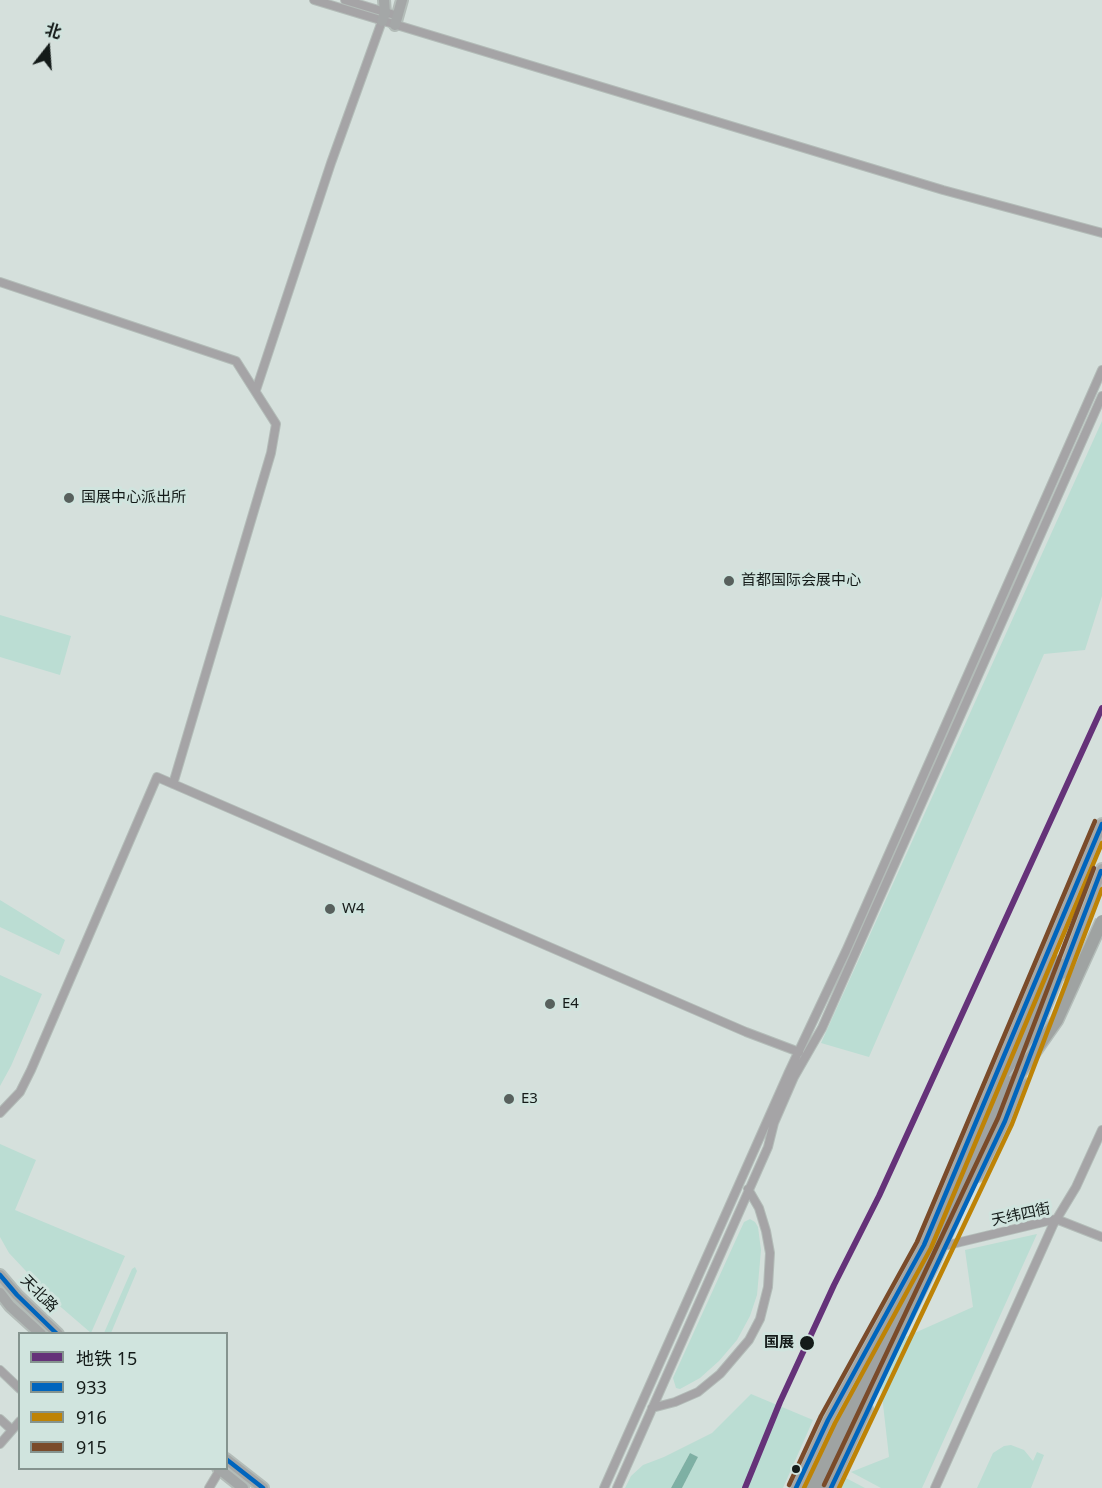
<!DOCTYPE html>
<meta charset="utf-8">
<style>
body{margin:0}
#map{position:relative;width:1102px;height:1488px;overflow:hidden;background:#d5e0dc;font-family:"Noto Sans","Noto Sans SC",sans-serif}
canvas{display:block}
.legend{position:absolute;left:18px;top:1332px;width:210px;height:138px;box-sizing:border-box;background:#d0e4de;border:2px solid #85948f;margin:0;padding:8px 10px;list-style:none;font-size:18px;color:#141b19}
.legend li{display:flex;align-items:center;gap:12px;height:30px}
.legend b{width:30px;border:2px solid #85948f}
.north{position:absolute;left:18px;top:18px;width:60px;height:60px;-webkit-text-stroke:4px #d0e4de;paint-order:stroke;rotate:17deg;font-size:16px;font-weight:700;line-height:24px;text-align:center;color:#141b19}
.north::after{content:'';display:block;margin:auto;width:21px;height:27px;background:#141b19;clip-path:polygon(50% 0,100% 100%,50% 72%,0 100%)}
</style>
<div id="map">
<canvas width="1102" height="1488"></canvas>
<ul class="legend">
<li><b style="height:8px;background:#653279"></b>地铁 15</li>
<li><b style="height:8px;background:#0065bd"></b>933</li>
<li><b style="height:8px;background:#be8306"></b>916</li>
<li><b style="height:8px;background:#7a4b2a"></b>915</li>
</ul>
<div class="north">北</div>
</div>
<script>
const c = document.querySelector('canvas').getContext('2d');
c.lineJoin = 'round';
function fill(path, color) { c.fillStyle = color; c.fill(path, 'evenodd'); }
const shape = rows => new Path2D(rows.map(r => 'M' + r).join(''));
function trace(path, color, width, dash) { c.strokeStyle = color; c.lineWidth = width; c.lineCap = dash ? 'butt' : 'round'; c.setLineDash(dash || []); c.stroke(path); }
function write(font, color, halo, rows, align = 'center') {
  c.font = font + ' "Noto Sans","Noto Sans SC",sans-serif'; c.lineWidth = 6; c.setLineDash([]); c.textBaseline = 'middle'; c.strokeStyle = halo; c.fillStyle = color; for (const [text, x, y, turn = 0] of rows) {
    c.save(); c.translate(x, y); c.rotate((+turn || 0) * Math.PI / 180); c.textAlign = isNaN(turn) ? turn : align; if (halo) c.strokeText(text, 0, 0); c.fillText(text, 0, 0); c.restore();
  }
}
fill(shape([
 [1102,421,1102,596,1085,650,1044,654,869,1057,821,1043],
 [0,615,71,636,60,675,0,657],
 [0,900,65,940,59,955,0,927],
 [0,975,42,994,11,1066,0,1086],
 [0,1144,36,1160,15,1210,125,1256,91,1333,55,1302,9,1253,0,1237],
 [750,1219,755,1222,758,1227,761,1250,757,1295,750,1316,737,1340,719,1361,700,1378,680,1389,676,1388,673,1378,744,1222],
 [1037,1234,922,1488,881,1488,851,1472,889,1457,879,1369,892,1343,973,1307,965,1250],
 [135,1267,137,1271,111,1333,104,1333,132,1269],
 [751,1394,813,1420,783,1488,682,1488,698,1457,690,1453,671,1488,625,1488,631,1476,643,1465,664,1457,712,1433],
 [1011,1445,1024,1450,1033,1461,1037,1452,1044,1455,1031,1488,977,1488,993,1453,1004,1446],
 [844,1477,865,1488,839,1488]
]), '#bbddd3');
fill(shape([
 [690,1453,698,1457,682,1488,671,1488]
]), '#7eb0a4');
const minor = shape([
 [314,0,943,190,1102,233],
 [345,0,398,16],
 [0,282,236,361,276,424,271,453,173,784],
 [256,390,331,163,382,21],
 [0,1113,20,1092,31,1070,157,777,746,1032,799,1052],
 [944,1246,1056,1219,1102,1237],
 [0,1370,20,1389],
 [652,1408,675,1402,698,1392,720,1374,749,1340,760,1319,768,1287,770,1253,766,1231,759,1208,748,1189],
 [0,1419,12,1430],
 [0,1444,20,1421],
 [209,1488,221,1468],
 [604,1488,788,1074,846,951,1102,370],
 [617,1488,768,1147,774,1123,794,1077,822,1028,1102,396],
 [935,1488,1053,1225,1076,1187,1102,1130]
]);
const major = shape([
 [382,21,385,13,384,0],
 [395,25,402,0],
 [1062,974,1102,869],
 [978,1176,1005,1121,1021,1081],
 [0,1275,17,1295,58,1334],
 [0,1293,10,1306,41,1334],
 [226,1459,263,1488],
 [218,1468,243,1488],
 [796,1488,828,1420,924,1245,1102,824],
 [831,1488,867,1409]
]);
const highway = shape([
 [810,1488,883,1339,925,1261,1055,962],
 [822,1488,933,1264,1015,1080,1062,965]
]);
trace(minor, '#b3bcb8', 10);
trace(major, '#b3bcb8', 14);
trace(highway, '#b3bcb8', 15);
trace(minor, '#a5a4a6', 8);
trace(major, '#a4a7a7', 10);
trace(highway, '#9fa3a2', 12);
const highwayBridge = shape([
 [1015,1080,1057,1020,1102,921]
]);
trace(highwayBridge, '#b3bcb8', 15, []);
trace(highwayBridge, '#9fa3a2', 12);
trace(shape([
 [0,1275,17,1295,57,1334],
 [226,1459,263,1488],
 [796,1488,828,1420,924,1245,1102,824],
 [831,1488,1005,1121,1101,871]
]), '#0065bd', 4.5);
trace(shape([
 [804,1488,835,1423,931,1248,1102,843],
 [839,1488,1012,1124,1102,889]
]), '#be8306', 4.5);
trace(shape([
 [789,1485,821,1416,917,1242,1095,821],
 [824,1485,998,1118,1094,868]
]), '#7a4b2a', 4.5);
trace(shape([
 [745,1488,780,1402,834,1285,879,1196,1102,708]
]), '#653279', 6);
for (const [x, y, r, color] of [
 [69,498,6,"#58605d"],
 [729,581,6,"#58605d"],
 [330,909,6,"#58605d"],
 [550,1004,6,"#58605d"],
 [509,1099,6,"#58605d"],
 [807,1343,8,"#141b19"],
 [796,1469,5,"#141b19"]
]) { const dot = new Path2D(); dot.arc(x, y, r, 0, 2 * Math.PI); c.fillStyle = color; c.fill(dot); trace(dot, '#d0e4de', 2); }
write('15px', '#141b19', '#d0e4de', [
 ["国展中心派出所",81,498],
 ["首都国际会展中心",741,581],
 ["W4",342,909],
 ["E4",562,1004],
 ["E3",521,1099]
], 'left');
write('15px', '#141b19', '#d0e4de', [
 ["天纬四街",1021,1215,-12],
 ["天北路",39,1294,45]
]);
write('bold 15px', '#141b19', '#d0e4de', [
 ["国展",794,1343]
], 'right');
</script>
